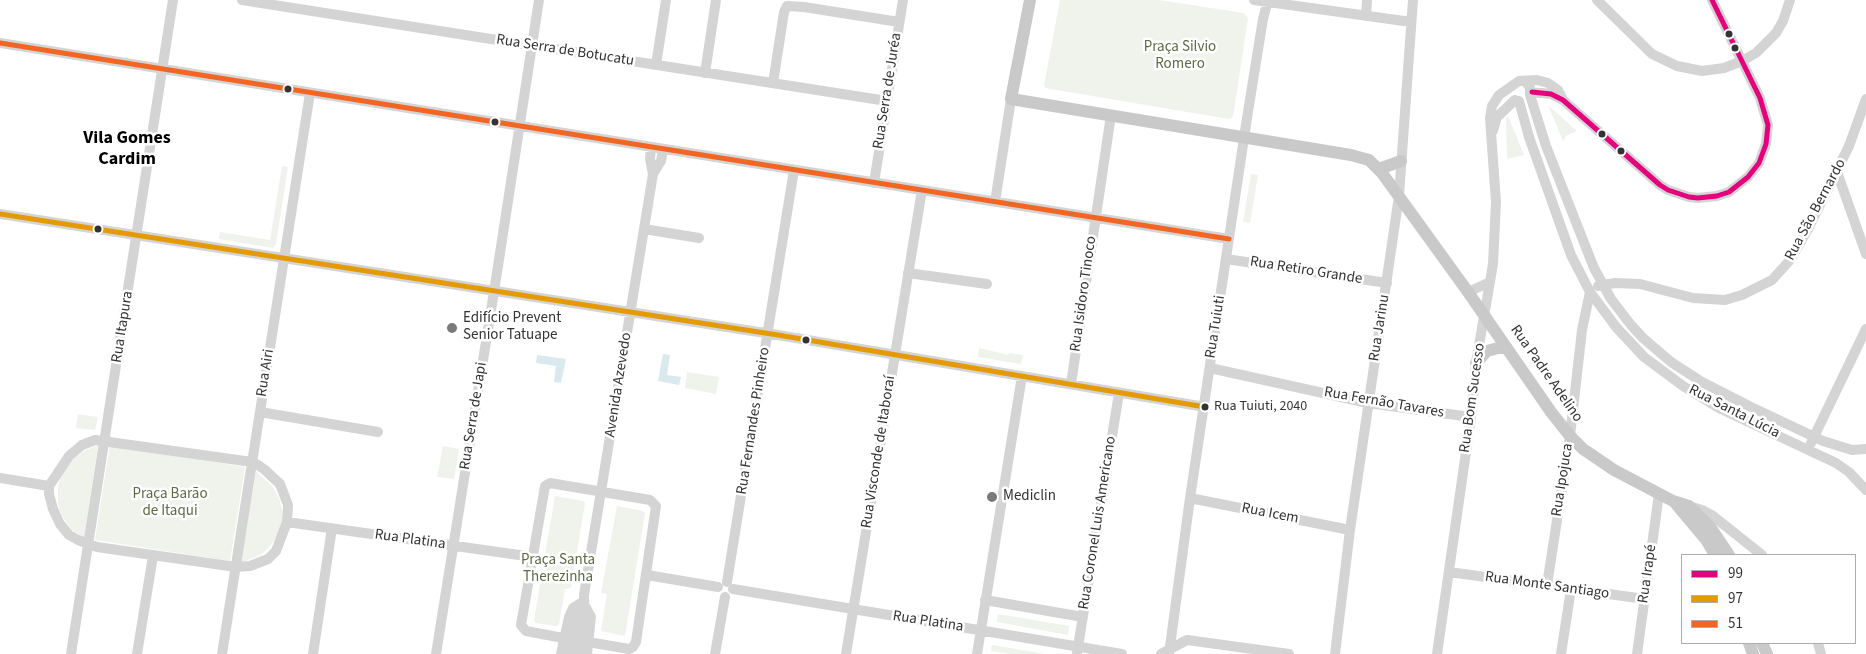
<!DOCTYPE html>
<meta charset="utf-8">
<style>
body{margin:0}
#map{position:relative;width:1866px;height:654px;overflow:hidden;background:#fff;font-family:"Source Sans 3",sans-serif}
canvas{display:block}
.legend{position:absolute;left:1681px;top:554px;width:175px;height:90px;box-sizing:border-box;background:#fff;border:1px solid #adadad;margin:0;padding:6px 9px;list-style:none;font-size:15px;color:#333}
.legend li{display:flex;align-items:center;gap:10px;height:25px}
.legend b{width:25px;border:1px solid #adadad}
</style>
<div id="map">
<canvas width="1866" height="654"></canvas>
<ul class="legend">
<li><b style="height:6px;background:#e5007d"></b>99</li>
<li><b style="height:6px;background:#e39a05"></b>97</li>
<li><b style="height:6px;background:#f26522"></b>51</li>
</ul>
</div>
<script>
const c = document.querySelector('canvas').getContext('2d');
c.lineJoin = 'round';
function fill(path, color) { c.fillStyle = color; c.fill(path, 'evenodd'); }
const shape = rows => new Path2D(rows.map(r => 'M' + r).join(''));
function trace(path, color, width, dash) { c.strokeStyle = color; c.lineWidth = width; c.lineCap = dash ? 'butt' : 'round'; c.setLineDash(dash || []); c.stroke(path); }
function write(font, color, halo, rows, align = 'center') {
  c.font = font + ' "Source Sans 3",sans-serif'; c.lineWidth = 5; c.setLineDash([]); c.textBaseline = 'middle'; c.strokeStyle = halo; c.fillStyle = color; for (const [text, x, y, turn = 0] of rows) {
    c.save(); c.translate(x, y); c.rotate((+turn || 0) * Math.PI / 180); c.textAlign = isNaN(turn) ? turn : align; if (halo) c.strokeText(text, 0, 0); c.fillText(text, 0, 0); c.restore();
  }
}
fill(shape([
 [1060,0,1159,0,1244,13,1248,18,1233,117,1229,119,1045,88,1044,85],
 [1548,105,1577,131,1566,136,1563,141],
 [1508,116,1524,155,1507,159,1506,118],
 [282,166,288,167,276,244,273,248,219,239,220,232,270,240],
 [1251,174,1258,175,1250,223,1243,222],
 [979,348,1008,355,1009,353,1023,355,1021,364,978,357],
 [687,372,719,377,716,394,685,388],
 [78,414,98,417,95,430,76,428],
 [98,445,84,538,71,529,61,514,58,505,58,486,60,478,69,462,84,451],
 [110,445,245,467,230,561,95,540],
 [443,446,459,449,454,479,437,477],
 [256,471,273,487,279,498,282,510,282,522,278,534,271,545,262,554,241,563],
 [555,496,583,501,585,503,571,588,565,589,559,624,557,626,536,623,534,620],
 [617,506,643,511,645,513,625,636,601,631,607,594,601,593],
 [998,614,1069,626,1068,635,997,622],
 [992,645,1045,654,1010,654,991,651]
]), '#f0f2ec');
fill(shape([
 [663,354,670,355,667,375,681,377,679,385,658,381],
 [537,355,566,359,561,383,554,382,556,366,536,363]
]), '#d9e9ed');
trace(shape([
 [242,0,887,101],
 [1254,0,1411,22],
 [1597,0,1652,54,1677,66,1702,71,1724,68,1742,61,1756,53,1776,33,1783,21,1790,0],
 [1366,16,1367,0],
 [0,43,1229,239],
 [656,65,666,0],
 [705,73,716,0],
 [1526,82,1530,88,1530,95,1546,146,1594,268,1611,299,1631,325,1643,338,1671,362,1702,382,1749,406,1823,441,1852,450,1866,449],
 [773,83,784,12,787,6,804,7,899,22],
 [1531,92,1551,94,1563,100,1660,185,1668,190,1689,197,1698,198,1717,196,1729,192,1748,177,1759,163,1766,144,1768,125,1760,98,1712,0],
 [1519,101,1529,137,1571,255,1590,292,1616,327,1644,357,1683,386,1719,408,1836,463,1849,472,1866,490],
 [1493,131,1497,117,1515,100],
 [651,147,650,159,653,174],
 [1837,172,1866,254],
 [874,183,903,0],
 [995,202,1011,99],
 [0,214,778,335,1205,407],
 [644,229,699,238],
 [1226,259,1387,283],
 [908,273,987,284],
 [1598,286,1615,283,1640,284,1693,298,1725,300,1742,295,1772,280,1791,259,1808,229,1849,146,1866,99],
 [1468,292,1490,282],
 [1210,368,1368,403,1471,417],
 [1071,384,1111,115],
 [260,412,378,432],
 [95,440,252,462,258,465,265,470,280,484,288,505,287,522,276,551,268,559,250,566,236,567,97,547,78,540,69,535,60,524,53,509,49,494,49,486,69,456,82,445,95,440],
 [1811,443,1866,329],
 [0,478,49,486],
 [1190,498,1350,530],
 [1689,506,1702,510,1713,516,1762,555],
 [287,522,533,557],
 [1449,572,1645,599],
 [647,575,718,587],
 [727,582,794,170],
 [1547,585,1570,436,1582,330,1590,292],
 [733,589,1122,654],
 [985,600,1083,617],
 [584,604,591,617,587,654],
 [1818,643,1821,654],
 [578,650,571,642,563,638,526,631,521,625,545,486,550,483,650,500,656,506,636,642,633,647,629,649,588,642],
 [1077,653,1119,393],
 [71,654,173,0],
 [137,654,153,556],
 [222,654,310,93],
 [313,654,332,528],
 [436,654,496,279,539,0],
 [561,654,569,617,573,608,581,603],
 [569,654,577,613],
 [577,654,584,612,584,595,653,174,661,161,663,149],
 [715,654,725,597],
 [846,654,922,190],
 [977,654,1022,376],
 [1161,654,1187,640,1289,654],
 [1169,654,1190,498,1247,118,1263,19,1268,0],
 [1335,654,1350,530,1399,196,1413,0],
 [1437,654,1472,410,1476,363,1493,264,1496,202,1490,118,1492,106,1499,95,1519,81,1537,80,1548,83,1558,90,1563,100],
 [1561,654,1571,589],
 [1637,654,1659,494]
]), '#d4d4d4', 10);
trace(shape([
 [1030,0,1011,99,1351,155,1369,160,1382,173,1468,292,1551,412,1570,436,1583,449,1614,470,1673,501,1689,506,1711,528,1729,555],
 [1379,169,1401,161],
 [1476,363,1487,351,1498,348,1507,348],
 [1676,504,1707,541,1715,555],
 [1749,643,1753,654],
 [1762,643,1767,654]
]), '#c9c9c9', 12);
trace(shape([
 [1532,92,1551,94,1563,100,1660,185,1668,190,1689,197,1698,198,1717,196,1729,192,1748,177,1759,163,1766,144,1768,125,1760,98,1712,0]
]), '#e5007d', 5);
trace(shape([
 [0,214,778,335,1205,407]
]), '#e39a05', 5);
trace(shape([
 [0,43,1229,239]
]), '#f26522', 5);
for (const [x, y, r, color] of [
 [1729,34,4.5,"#333"],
 [1735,48,4.5,"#333"],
 [288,89,4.5,"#333"],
 [495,122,4.5,"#333"],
 [1602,134,4.5,"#333"],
 [1621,151,4.5,"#333"],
 [98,229,4.5,"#333"],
 [452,328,6,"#7a7a7a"],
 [806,340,4.5,"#333"],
 [1205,407,4.5,"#333"],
 [992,497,6,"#7a7a7a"]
]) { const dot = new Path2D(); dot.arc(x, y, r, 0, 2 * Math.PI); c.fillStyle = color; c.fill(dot); trace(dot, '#fff', 2); }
write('14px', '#333', '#fff', [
 ["Rua Tuiuti, 2040",1214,407]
], 'left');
write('15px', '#5d6b44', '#fff', [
 ["Praça Silvio",1180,48],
 ["Romero",1180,65],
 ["Praça Barão",170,495],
 ["de Itaqui",170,512],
 ["Praça Santa",558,561],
 ["Therezinha",558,578]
]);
write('15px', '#333', '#fff', [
 ["Rua Serra de Botucatu",565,51,9],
 ["Rua Serra de Juréa",888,91,-81],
 ["Rua São Bernardo",1816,210,-62],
 ["Rua Retiro Grande",1306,271,9],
 ["Rua Isidoro Tinoco",1084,294,-82],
 ["Rua Itapura",123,327,-81],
 ["Rua Tuiuti",1216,327,-81],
 ["Rua Jarinu",1380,328,-81],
 ["Rua Airi",266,373,-81],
 ["Rua Padre Adelino",1546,374,55],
 ["Avenida Azevedo",619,385,-81],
 ["Rua Bom Sucesso",1473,398,-82],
 ["Rua Fernão Tavares",1384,403,10],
 ["Rua Santa Lúcia",1734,412,27],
 ["Rua Serra de Japi",474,416,-81],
 ["Rua Fernandes Pinheiro",754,421,-81],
 ["Rua Visconde de Itaboraí",879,452,-81],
 ["Rua Ipojuca",1563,480,-81],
 ["Rua Icem",1270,514,11],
 ["Rua Coronel Luis Americano",1098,523,-81],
 ["Rua Platina",410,540,8],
 ["Rua Irapé",1648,574,-82],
 ["Rua Monte Santiago",1547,586,8],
 ["Rua Platina",928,622,9]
]);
write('15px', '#333', '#fff', [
 ["Edifício Prevent",463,319],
 ["Senior Tatuape",463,336],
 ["Mediclin",1003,497]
], 'left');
write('bold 18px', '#000', '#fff', [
 ["Vila Gomes",127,139],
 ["Cardim",127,160]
]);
</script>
